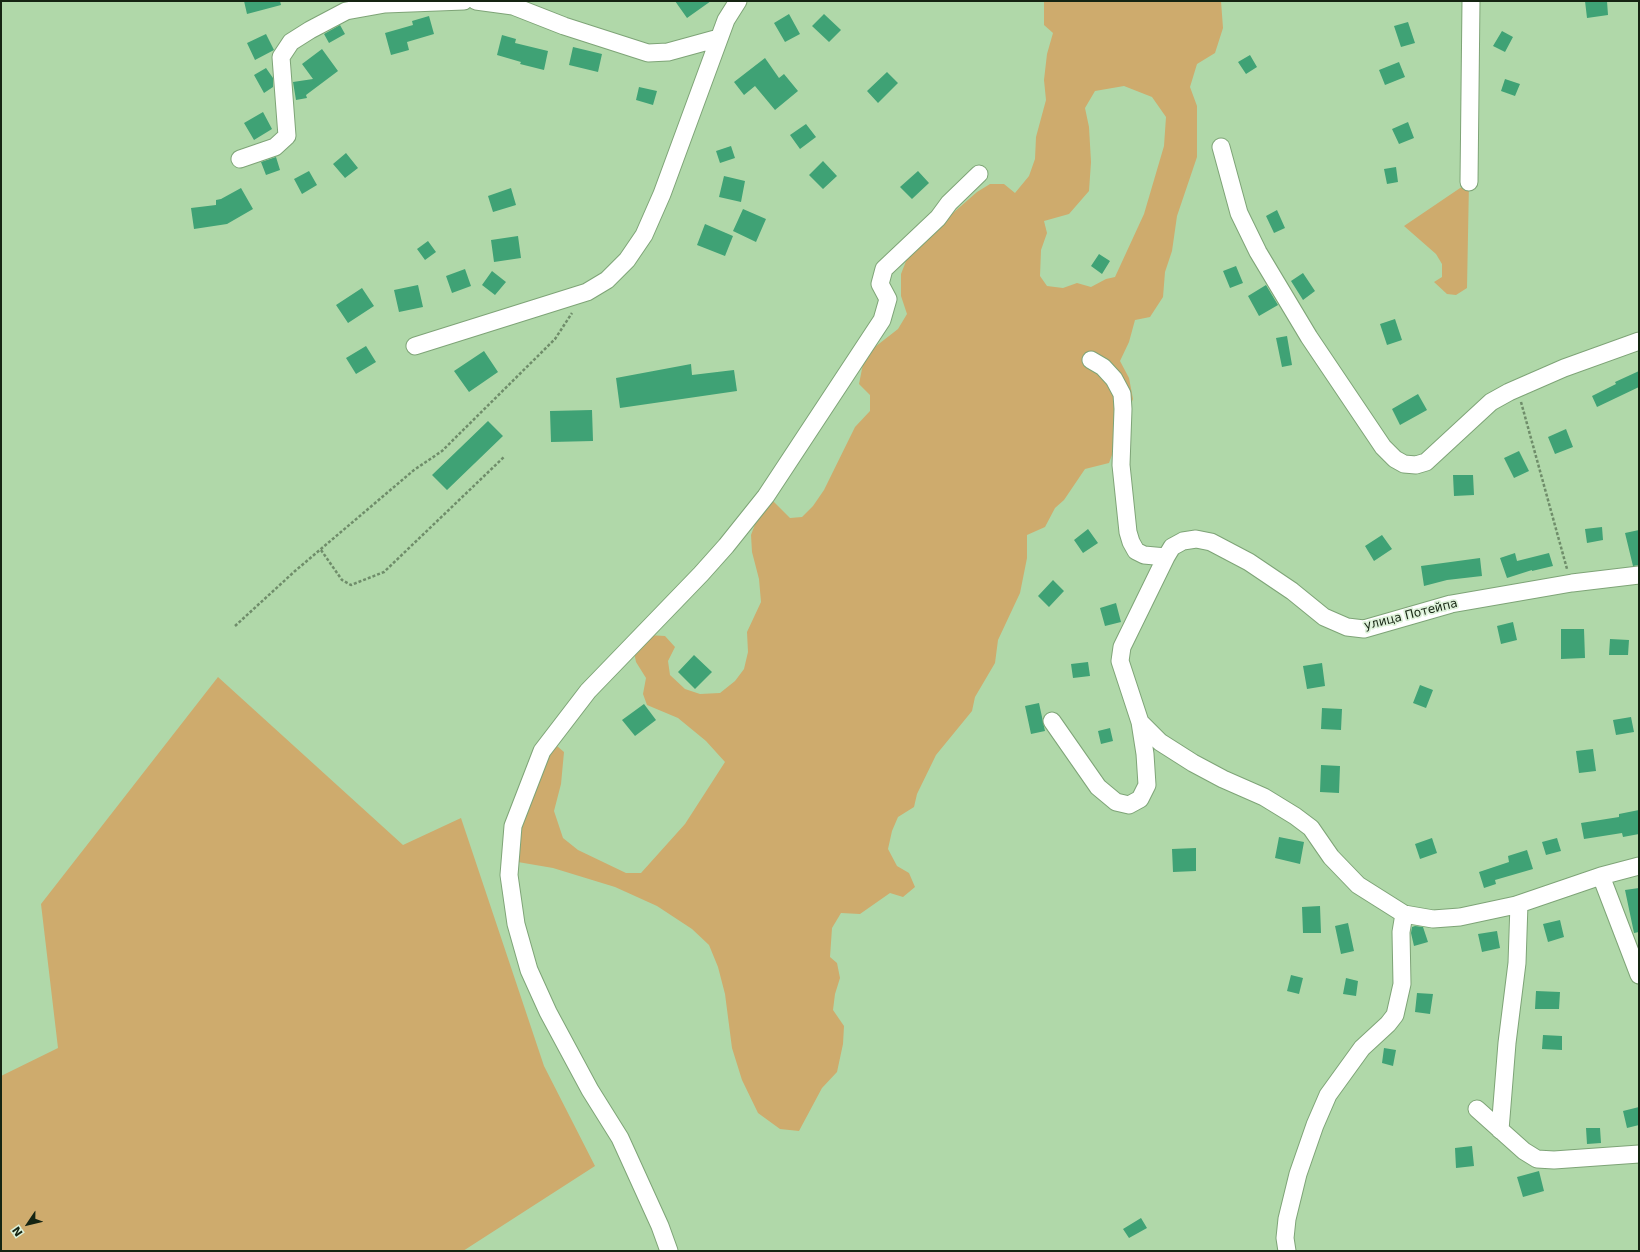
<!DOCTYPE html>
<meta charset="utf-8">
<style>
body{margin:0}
#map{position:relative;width:1640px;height:1252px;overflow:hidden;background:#b0d8a9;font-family:"DejaVu Sans",sans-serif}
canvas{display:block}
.frame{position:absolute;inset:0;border:2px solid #152412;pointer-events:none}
.north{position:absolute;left:8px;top:1204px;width:40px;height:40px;-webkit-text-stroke:3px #def2da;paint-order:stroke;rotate:235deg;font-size:11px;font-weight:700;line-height:16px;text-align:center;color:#152412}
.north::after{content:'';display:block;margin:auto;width:14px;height:18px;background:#152412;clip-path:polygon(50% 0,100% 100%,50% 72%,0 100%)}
</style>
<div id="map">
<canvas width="1640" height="1252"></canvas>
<div class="frame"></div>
<div class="north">N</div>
</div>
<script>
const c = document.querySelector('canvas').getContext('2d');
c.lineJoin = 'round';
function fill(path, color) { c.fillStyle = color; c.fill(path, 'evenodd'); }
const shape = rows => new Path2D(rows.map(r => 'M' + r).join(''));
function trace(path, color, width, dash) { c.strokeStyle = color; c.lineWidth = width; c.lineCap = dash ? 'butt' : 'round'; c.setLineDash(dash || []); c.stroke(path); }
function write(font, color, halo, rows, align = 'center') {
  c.font = font + ' "DejaVu Sans",sans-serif'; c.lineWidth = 3.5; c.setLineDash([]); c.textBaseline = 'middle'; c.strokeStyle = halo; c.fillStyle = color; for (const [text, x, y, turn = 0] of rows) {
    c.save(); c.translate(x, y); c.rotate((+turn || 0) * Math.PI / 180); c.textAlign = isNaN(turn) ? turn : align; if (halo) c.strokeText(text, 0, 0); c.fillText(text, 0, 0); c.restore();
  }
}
fill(shape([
 [1044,1,1221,1,1223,28,1215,53,1197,64,1190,87,1197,106,1197,157,1177,216,1172,251,1165,272,1163,297,1150,317,1135,320,1129,342,1120,361,1129,378,1133,399,1109,463,1085,469,1064,500,1055,508,1045,527,1027,535,1027,558,1020,593,998,640,995,663,975,697,972,711,936,755,917,794,914,807,898,817,892,831,888,849,897,866,909,873,915,887,903,897,890,893,860,914,841,913,832,928,830,957,837,963,840,978,835,994,833,1010,844,1026,843,1044,837,1072,822,1088,799,1131,780,1129,758,1113,742,1080,732,1048,725,994,718,967,709,945,692,929,657,906,615,887,553,868,512,861,518,821,549,752,557,746,564,752,561,784,554,811,563,838,578,850,626,873,641,873,685,824,725,762,706,741,678,718,647,705,643,694,646,678,636,662,634,652,648,635,665,636,675,647,668,661,670,675,685,689,700,694,720,693,735,681,744,669,748,652,747,632,761,602,759,579,752,552,751,535,758,516,771,499,790,518,802,517,813,506,824,490,855,427,870,411,870,395,859,384,863,364,871,350,898,329,907,314,901,296,901,274,908,256,929,234,977,192,990,184,1004,184,1015,193,1029,176,1035,159,1036,137,1046,100,1044,80,1047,54,1053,33,1044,25],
 [1124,86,1152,97,1166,117,1164,146,1144,214,1115,277,1106,279,1091,287,1077,283,1063,288,1047,286,1040,276,1041,250,1047,233,1044,221,1069,214,1089,191,1091,162,1089,127,1085,108,1095,91],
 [1469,182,1467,288,1456,295,1447,294,1434,282,1442,277,1442,264,1436,254,1404,226],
 [218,677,403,845,461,818,544,1066,595,1166,463,1251,1,1251,1,1076,58,1048,41,904]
]), '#ceab6d');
fill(shape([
 [244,1,280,1,281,5,247,14],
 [675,1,711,1,687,18],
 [1585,1,1607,1,1608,15,1587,18],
 [789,14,800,34,785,42,774,23],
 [824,14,841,30,829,42,812,26],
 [429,16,434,34,407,42,409,50,391,55,385,33,413,25,412,21],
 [1408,22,1415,43,1401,47,1394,26],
 [340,25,345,34,329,43,324,34],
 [1502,31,1513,37,1505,52,1493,46],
 [266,34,274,50,255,60,247,43],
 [502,35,516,39,515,43,548,51,544,70,520,64,521,62,497,55],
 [573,47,602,54,598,72,569,65],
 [322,49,338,71,306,95,307,98,296,100,293,82,313,79,302,64],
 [1250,55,1257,67,1246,74,1238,62],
 [765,58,779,78,784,74,798,91,775,110,755,86,744,95,734,82],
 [1399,62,1405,77,1385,85,1379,70],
 [266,68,273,78,273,87,264,93,254,75],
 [887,72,898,83,878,103,867,91],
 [1505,79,1520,84,1515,96,1501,91],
 [639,87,657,91,653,105,636,100],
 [263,112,272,129,254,140,244,123],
 [1408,122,1414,138,1399,144,1392,129],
 [806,124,816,137,800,149,790,135],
 [731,146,735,158,720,163,716,151],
 [346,153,358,168,345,178,333,164],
 [276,157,280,170,266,175,261,162],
 [823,161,837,176,823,189,809,175],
 [1396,167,1398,182,1387,184,1384,169],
 [309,171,317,185,302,194,294,179],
 [918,171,929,183,912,199,900,187],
 [724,176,745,181,741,202,719,197],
 [241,188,253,209,227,224,194,229,191,208,216,205,216,200,221,199],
 [511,188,516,205,493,212,488,196],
 [743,209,766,219,756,242,733,231],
 [1277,210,1285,228,1274,233,1266,216],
 [705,224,733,236,725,256,697,245],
 [518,236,521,258,494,262,491,240],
 [428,241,436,252,425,260,417,249],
 [1099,254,1110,261,1102,274,1091,266],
 [1236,266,1243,283,1230,288,1223,271],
 [465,269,471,286,452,293,446,276],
 [492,271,506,282,495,295,482,285],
 [1303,273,1315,291,1303,300,1291,281],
 [418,285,423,307,399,312,394,290],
 [1266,285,1278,305,1259,316,1248,296],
 [362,288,374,306,348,323,336,305],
 [1395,319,1402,340,1387,345,1380,324],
 [1287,336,1292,365,1282,367,1276,338],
 [366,346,376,362,356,374,346,358],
 [484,351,498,372,469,392,454,371],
 [691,364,692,375,734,370,737,391,620,408,616,378],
 [1639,371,1639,387,1597,407,1592,396,1616,384,1615,382],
 [1418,394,1427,410,1400,425,1392,409],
 [592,410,593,441,551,442,550,411],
 [488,421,503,436,447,490,432,475],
 [1566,429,1573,447,1555,454,1548,437],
 [1519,451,1529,471,1514,478,1504,458],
 [1453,475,1473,475,1474,495,1454,496],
 [1602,527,1603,540,1587,543,1585,529],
 [1088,529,1098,543,1083,553,1074,540],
 [1639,530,1639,565,1633,566,1625,533],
 [1382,535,1392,549,1374,561,1365,546],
 [1515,553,1517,561,1549,553,1553,566,1532,571,1532,570,1507,578,1500,558],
 [1480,558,1482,576,1447,580,1424,586,1421,566],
 [1053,580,1064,591,1049,607,1038,596],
 [1116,603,1121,622,1105,626,1100,608],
 [1513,622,1517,640,1501,644,1497,626],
 [1561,629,1584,629,1585,658,1561,659],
 [1610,639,1629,640,1628,655,1609,655],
 [694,655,712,672,695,689,678,672],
 [1088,662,1090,676,1073,678,1071,664],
 [1322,663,1325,686,1307,689,1303,666],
 [1420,685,1433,690,1426,708,1413,703],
 [1039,703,1045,731,1031,734,1025,706],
 [644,704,656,720,635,736,622,720],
 [1322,708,1342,709,1341,730,1321,729],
 [1631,717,1634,732,1616,735,1613,720],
 [1110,728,1113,741,1101,744,1098,731],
 [1593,749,1596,771,1579,773,1576,751],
 [1321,765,1340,766,1339,793,1320,792],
 [1639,810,1639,834,1623,837,1622,833,1584,839,1581,823,1619,817,1619,814],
 [1279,837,1304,842,1300,864,1275,858],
 [1432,838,1437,853,1420,859,1415,844],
 [1557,838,1561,851,1546,855,1542,842],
 [1196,848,1196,871,1173,872,1172,849],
 [1527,850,1533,869,1495,880,1496,884,1484,888,1479,872,1509,862,1508,856],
 [1639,888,1639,932,1634,933,1625,890],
 [1320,906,1321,933,1303,933,1302,907],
 [1560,920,1564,937,1548,942,1543,924],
 [1348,923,1354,951,1341,954,1335,926],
 [1415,926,1423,927,1428,942,1414,946,1411,933,1412,927],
 [1497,931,1500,948,1482,952,1478,934],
 [1291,975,1303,978,1299,994,1287,991],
 [1346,978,1358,981,1356,996,1343,994],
 [1536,991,1560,992,1559,1009,1535,1009],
 [1417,993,1433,994,1430,1014,1415,1012],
 [1543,1035,1562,1036,1562,1050,1542,1049],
 [1384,1048,1396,1050,1393,1066,1382,1063],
 [1639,1107,1639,1125,1627,1128,1623,1111],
 [1586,1128,1600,1128,1601,1143,1587,1144],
 [1472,1146,1474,1166,1456,1168,1455,1148],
 [1539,1171,1544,1191,1523,1197,1517,1177],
 [1141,1218,1147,1228,1129,1238,1123,1229]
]), '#3fa275');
const minor = shape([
 [476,1,513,6,564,26,648,53,668,52,719,38],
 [1221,147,1239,213,1258,252,1309,337,1383,447,1395,459,1404,464,1416,465,1426,462,1491,402,1509,392,1564,368,1639,341],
 [240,159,275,147,287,136,281,57,291,42,310,30,346,11,385,4,464,1],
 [1469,182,1471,1],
 [415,346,587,292,607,280,627,260,644,235,662,194,726,20,738,1],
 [1091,360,1103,367,1114,379,1122,394,1123,409,1121,465,1128,532,1131,542,1136,551,1144,555,1166,557],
 [1052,721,1098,787,1116,802,1129,805,1140,799,1147,785,1145,754,1140,722,1120,661,1122,647,1166,557,1172,547,1183,541,1196,539,1211,542,1249,562,1292,591,1324,617,1347,627,1364,629,1451,604,1572,583,1639,575],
 [1140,722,1160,742,1193,763,1223,779,1264,797,1295,816,1311,828,1331,857,1358,885,1404,914,1433,919,1460,917,1516,905,1601,876,1639,866],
 [1601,876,1639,975],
 [1477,1109,1524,1151,1537,1159,1554,1160,1639,1154],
 [1500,1130,1507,1043,1517,963,1519,904],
 [669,1251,660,1226,620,1138,590,1090,548,1012,529,970,516,924,509,875,513,826,542,751,588,691,701,574,726,546,766,496,882,320,888,299,880,284,884,269,938,218,949,203,979,174],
 [1287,1251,1285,1238,1287,1219,1298,1174,1315,1125,1328,1095,1362,1048,1388,1024,1395,1015,1402,984,1401,932,1404,914]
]);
trace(minor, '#7ea477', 19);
trace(shape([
 [1521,402,1567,569],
 [321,550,342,580,351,585,384,572,505,456],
 [235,626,295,571,414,470,442,451,555,339,572,313]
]), '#6f8d6a', 2.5, [3, 2]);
trace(minor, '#fff', 17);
write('12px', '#152412', '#def2da', [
 ["улица Потейпа",1411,615,-14]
]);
</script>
